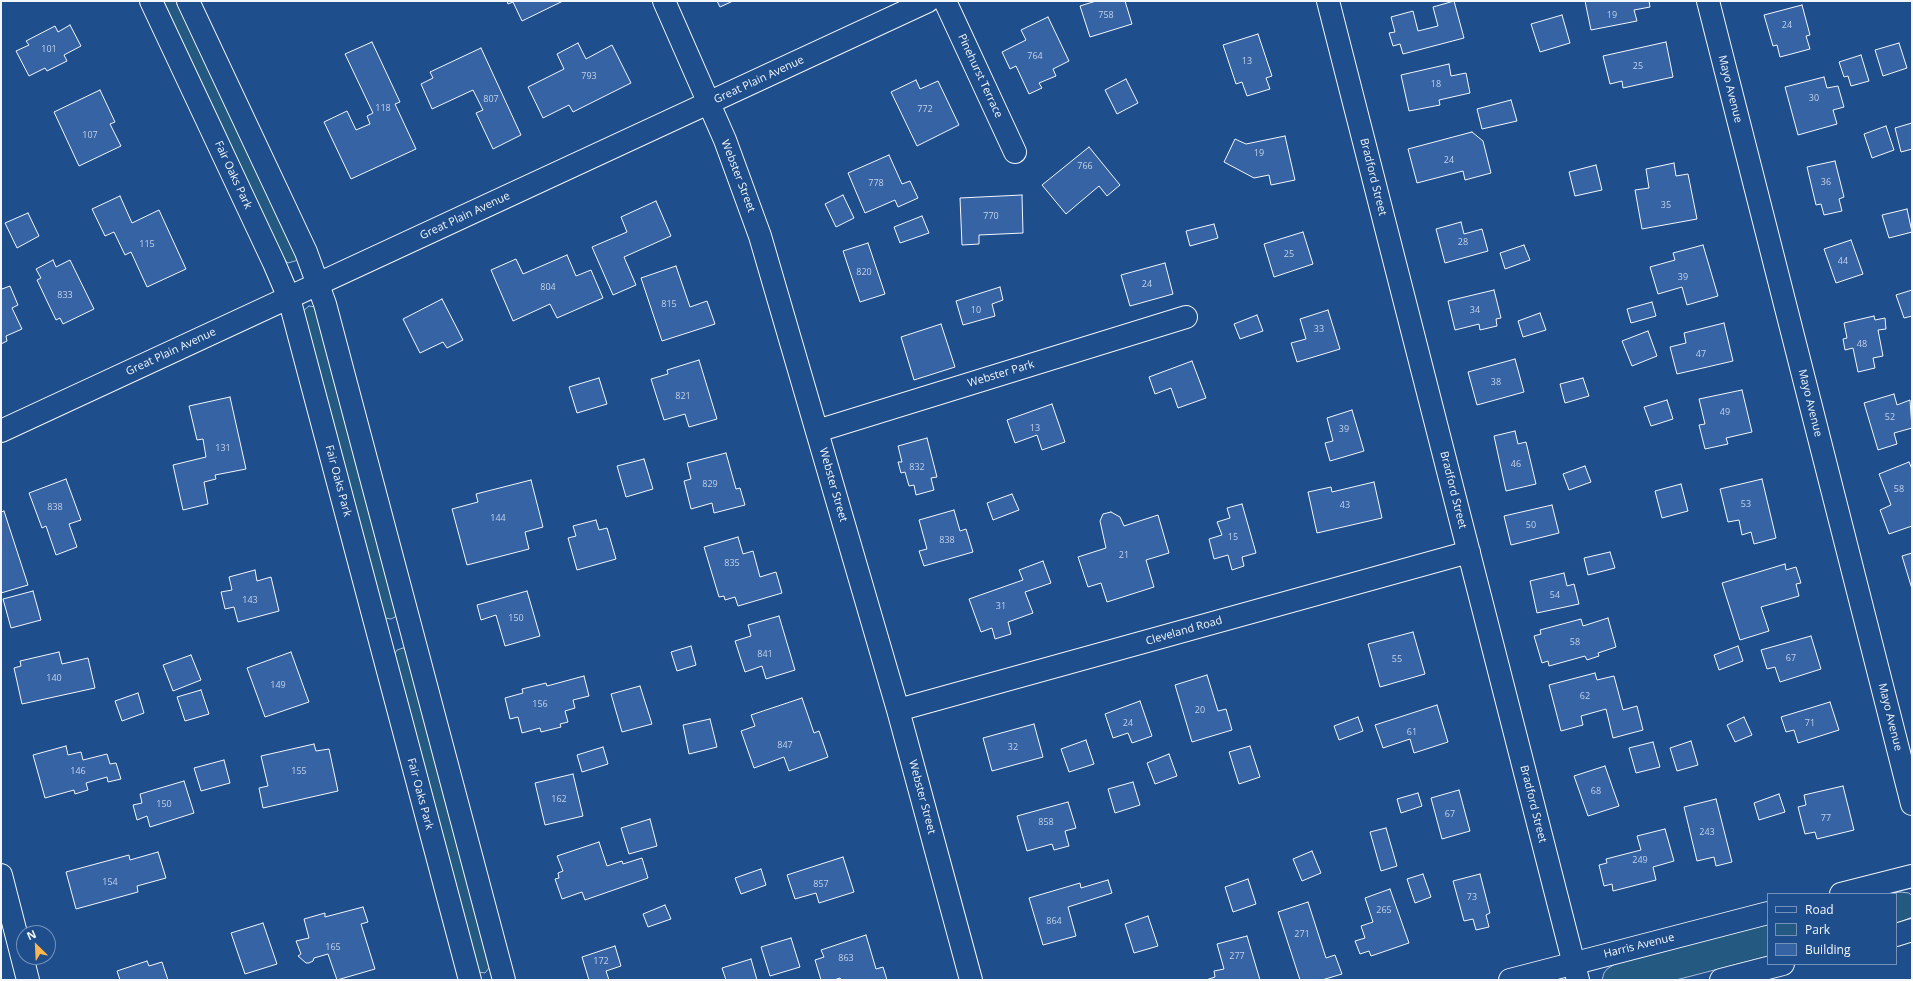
<!DOCTYPE html>
<style>
body{margin:0}
#map{position:relative;width:1913px;height:981px;overflow:hidden;background:#1f4e8c;font-family:"Open Sans",sans-serif}
canvas{display:block}
.frame{position:absolute;inset:0;border:2px solid #f2f6ff;pointer-events:none}
.legend{position:absolute;left:1767px;top:893px;width:130px;height:72px;box-sizing:border-box;background:#1f4e8c;border:1px solid #7391ba;margin:0;padding:5px 7px;list-style:none;font-size:12px;color:#f2f6ff}
.legend li{display:flex;align-items:center;gap:8px;height:20px}
.legend b{width:20px;border:1px solid #7391ba}
.north{position:absolute;left:16px;top:925px;width:40px;height:40px;box-sizing:border-box;background:#1f4e8c;border:1px solid #7391ba;border-radius:50%;rotate:336deg;font-size:11px;font-weight:700;line-height:16px;text-align:center;color:#f2f6ff}
.north::after{content:'';display:block;margin:auto;width:14px;height:18px;background:#ffb74d;clip-path:polygon(50% 0,100% 100%,50% 72%,0 100%)}
</style>
<div id="map">
<canvas width="1913" height="981"></canvas>
<div class="frame"></div>
<ul class="legend">
<li><b style="height:5px;background:#1f4e8c"></b>Road</li>
<li><b style="height:11px;background:#245a82"></b>Park</li>
<li><b style="height:11px;background:#3563a3"></b>Building</li>
</ul>
<div class="north">N</div>
</div>
<script>
const c = document.querySelector('canvas').getContext('2d');
c.lineJoin = 'round';
function fill(path, color) { c.fillStyle = color; c.fill(path, 'evenodd'); }
const shape = rows => new Path2D(rows.map(r => 'M' + r).join(''));
function trace(path, color, width, dash) { c.strokeStyle = color; c.lineWidth = width; c.lineCap = dash ? 'butt' : 'round'; c.setLineDash(dash || []); c.stroke(path); }
function write(font, color, halo, rows, align = 'center') {
  c.font = font + ' "Open Sans",sans-serif'; c.lineWidth = 3; c.setLineDash([]); c.textBaseline = 'middle'; c.strokeStyle = halo; c.fillStyle = color; for (const [text, x, y, turn = 0] of rows) {
    c.save(); c.translate(x, y); c.rotate((+turn || 0) * Math.PI / 180); c.textAlign = isNaN(turn) ? turn : align; if (halo) c.strokeText(text, 0, 0); c.fillText(text, 0, 0); c.restore();
  }
}
const green = shape([
 [162,1,179,1,298,259,295,261,288,263,284,260,162,1],
 [309,306,316,307,397,616,391,619,385,618,303,311,309,306],
 [403,648,406,649,490,967,485,973,479,972,394,655,397,650,403,648],
 [1900,892,1909,893,1912,896,1912,917,1896,924,1896,894,1887,894,1900,892],
 [1768,924,1768,956,1676,980,1602,980,1604,973,1607,969,1615,964,1768,924]
]);
fill(green, '#245a82');
trace(green, '#a8bbd7', 1);
const building = shape([
 [507,1,563,1,522,21,513,2,508,4,507,1],
 [717,1,733,1,720,7,717,1],
 [1096,1,1125,1,1132,24,1090,37,1080,6,1096,1],
 [1454,1,1464,38,1403,54,1400,44,1393,46,1389,33,1395,32,1391,17,1413,11,1418,31,1438,26,1433,7,1454,1],
 [1585,1,1649,1,1650,7,1634,10,1637,21,1591,30,1585,1],
 [1802,5,1810,35,1806,36,1810,49,1780,57,1777,45,1773,46,1764,15,1802,5],
 [1562,15,1570,43,1540,52,1531,24,1562,15],
 [1048,17,1069,61,1053,69,1056,76,1039,83,1042,88,1029,94,1016,66,1010,69,1002,52,1026,40,1021,30,1048,17],
 [70,25,81,46,64,55,67,61,47,71,45,68,29,76,16,51,29,45,26,41,55,26,58,32,70,25],
 [1258,34,1272,76,1266,78,1270,89,1247,96,1242,82,1236,84,1223,45,1258,34],
 [372,42,400,102,395,104,416,149,351,179,324,122,347,111,356,130,370,124,367,116,373,113,345,54,372,42],
 [1666,42,1673,77,1623,88,1622,81,1610,84,1603,56,1666,42],
 [578,43,586,59,612,45,631,83,573,112,569,105,543,118,528,87,564,69,557,54,578,43],
 [1899,43,1907,68,1883,76,1875,50,1899,43],
 [481,48,521,135,493,149,476,113,483,110,473,90,432,109,421,84,433,78,430,72,481,48],
 [1861,55,1869,81,1851,86,1848,76,1844,77,1839,62,1861,55],
 [1449,64,1451,76,1466,73,1470,93,1439,100,1440,105,1409,111,1401,75,1449,64],
 [1824,77,1827,88,1838,86,1844,107,1833,110,1837,124,1798,135,1785,87,1824,77],
 [1126,79,1138,103,1117,114,1105,90,1126,79],
 [916,80,920,89,938,81,959,125,917,146,891,92,916,80],
 [100,90,115,122,110,124,121,146,79,166,54,112,100,90],
 [1511,100,1517,121,1482,129,1477,109,1511,100],
 [1912,123,1912,149,1901,152,1895,128,1912,123],
 [1886,126,1894,150,1872,158,1864,134,1886,126],
 [1472,132,1483,141,1491,173,1465,180,1463,171,1417,183,1408,149,1472,132],
 [1285,136,1295,180,1271,185,1269,175,1254,178,1224,162,1235,139,1246,144,1285,136],
 [1089,147,1120,185,1107,196,1099,186,1066,214,1042,185,1089,147],
 [889,155,902,184,910,181,918,198,898,207,895,200,865,213,848,173,889,155],
 [1835,161,1844,197,1839,199,1842,211,1824,215,1821,204,1816,205,1807,167,1835,161],
 [1674,163,1676,176,1688,174,1697,219,1642,229,1635,190,1649,188,1646,169,1674,163],
 [1596,165,1602,190,1575,196,1569,172,1596,165],
 [843,195,854,218,836,227,825,204,843,195],
 [1022,195,1023,233,979,235,979,244,962,245,960,198,1022,195],
 [120,196,132,223,159,210,186,269,147,287,131,252,125,255,114,232,105,236,92,209,120,196],
 [656,201,671,236,624,257,636,285,613,295,592,247,627,232,621,217,656,201],
 [1907,209,1912,232,1889,238,1882,215,1907,209],
 [28,213,39,236,17,248,5,223,28,213],
 [922,216,929,233,900,243,894,227,922,216],
 [1461,222,1464,234,1482,229,1488,251,1445,263,1436,229,1461,222],
 [1214,224,1218,238,1190,246,1186,231,1214,224],
 [1303,232,1313,264,1274,277,1264,244,1303,232],
 [1851,240,1863,274,1836,283,1824,249,1851,240],
 [868,243,885,294,860,302,843,251,868,243],
 [1524,245,1530,260,1505,269,1500,253,1524,245],
 [1703,245,1718,296,1687,305,1682,287,1658,294,1650,267,1675,260,1673,253,1703,245],
 [567,255,576,276,591,270,603,298,557,318,550,304,513,321,491,270,516,259,523,274,567,255],
 [53,260,56,267,70,260,94,309,63,324,60,318,56,320,37,280,41,278,36,269,53,260],
 [1165,263,1173,294,1130,306,1121,275,1165,263],
 [676,266,690,307,707,301,715,324,662,341,641,278,676,266],
 [1,286,2,289,10,286,18,305,12,308,22,329,6,336,7,341,1,344,1,286],
 [1000,287,1003,300,992,304,995,316,963,325,956,301,1000,287],
 [1494,290,1501,318,1496,319,1497,326,1480,330,1479,324,1455,330,1448,301,1494,290],
 [1912,290,1912,316,1904,318,1896,295,1912,290],
 [442,299,463,340,447,348,443,342,420,353,403,319,442,299],
 [1652,302,1656,316,1631,323,1627,309,1652,302],
 [1328,310,1340,349,1297,362,1291,343,1306,339,1300,319,1328,310],
 [1540,313,1546,330,1523,337,1518,321,1540,313],
 [1257,315,1263,331,1240,339,1234,324,1257,315],
 [1874,316,1875,320,1885,318,1886,329,1878,330,1883,356,1873,358,1875,368,1858,372,1853,348,1845,350,1843,339,1847,338,1844,323,1874,316],
 [1724,323,1733,361,1677,374,1670,347,1686,343,1684,333,1724,323],
 [941,324,955,367,914,380,901,337,941,324],
 [1648,331,1657,356,1632,366,1622,341,1648,331],
 [1515,359,1524,392,1477,405,1468,372,1515,359],
 [699,360,717,419,689,427,685,414,664,420,651,379,668,374,667,370,699,360],
 [1192,361,1206,398,1178,408,1171,388,1155,394,1149,377,1192,361],
 [599,378,607,404,577,413,569,387,599,378],
 [1583,378,1589,396,1565,403,1560,384,1583,378],
 [1742,390,1752,432,1726,438,1728,444,1705,449,1699,425,1705,424,1699,399,1742,390],
 [1894,394,1897,405,1910,400,1912,428,1894,433,1897,444,1878,450,1864,403,1894,394],
 [230,397,246,469,215,475,216,479,204,482,208,504,183,510,173,465,206,457,203,439,197,440,189,406,230,397],
 [1667,400,1673,419,1651,426,1644,407,1667,400],
 [1052,404,1065,442,1042,450,1037,435,1015,443,1007,420,1052,404],
 [1352,410,1364,451,1330,461,1325,443,1333,441,1327,418,1352,410],
 [1515,431,1518,444,1526,442,1536,484,1506,491,1494,436,1515,431],
 [927,438,937,477,931,478,934,490,916,495,914,485,909,486,905,472,901,473,898,462,902,462,898,446,927,438],
 [726,453,736,489,740,488,745,505,714,513,712,503,691,509,684,481,691,479,687,463,726,453],
 [644,459,653,489,626,497,617,466,644,459],
 [1909,462,1912,469,1912,526,1889,534,1880,510,1891,505,1879,474,1909,462],
 [1585,466,1591,482,1569,490,1563,474,1585,466],
 [66,479,81,520,69,524,77,547,56,555,46,526,42,528,29,493,66,479],
 [1762,479,1776,538,1754,544,1751,532,1742,535,1739,520,1728,522,1720,489,1762,479],
 [531,480,543,527,525,532,529,549,467,565,452,509,478,502,476,494,531,480],
 [1374,482,1382,518,1317,533,1308,492,1331,487,1332,492,1374,482],
 [1681,484,1688,511,1662,518,1655,491,1681,484],
 [1012,494,1019,510,993,520,987,503,1012,494],
 [1242,504,1256,553,1242,557,1244,566,1232,570,1228,555,1214,559,1209,539,1222,535,1217,522,1230,518,1227,508,1242,504],
 [1552,505,1559,533,1511,545,1504,516,1552,505],
 [954,510,960,531,966,529,973,552,924,566,919,551,927,549,919,520,954,510],
 [4,511,28,585,1,593,1,512,4,511],
 [1111,512,1120,517,1124,526,1158,515,1169,553,1146,560,1154,587,1107,602,1101,583,1088,587,1078,557,1106,548,1100,521,1103,514,1111,512],
 [596,520,599,530,607,528,616,559,577,570,568,538,576,536,573,526,596,520],
 [738,537,743,554,753,551,760,577,776,572,782,593,738,606,735,597,725,600,724,596,719,597,704,547,738,537],
 [1610,552,1615,568,1588,575,1584,558,1610,552],
 [1912,553,1912,589,1902,556,1912,553],
 [1043,561,1051,583,1025,592,1033,613,1008,622,1011,634,995,639,992,628,981,632,969,599,1023,580,1019,570,1043,561],
 [1785,564,1786,570,1796,567,1801,583,1796,584,1799,596,1761,607,1769,631,1740,640,1722,583,1785,564],
 [255,570,257,581,271,577,279,611,238,622,234,607,225,609,221,592,232,590,229,577,255,570],
 [1564,573,1567,586,1574,584,1579,604,1537,613,1530,581,1564,573],
 [33,591,41,620,11,628,3,599,33,591],
 [527,591,540,636,505,646,496,615,481,620,477,605,527,591],
 [779,616,795,670,766,679,762,666,745,672,735,641,751,636,748,625,779,616],
 [1608,618,1616,647,1598,653,1599,656,1587,660,1585,656,1549,666,1548,661,1542,663,1534,636,1541,634,1540,630,1581,619,1583,626,1608,618],
 [1413,632,1425,674,1380,687,1368,644,1413,632],
 [1811,636,1821,669,1780,682,1775,667,1767,669,1761,650,1811,636],
 [691,646,696,665,677,671,671,652,691,646],
 [1738,646,1743,661,1719,670,1714,655,1738,646],
 [59,652,62,664,88,658,95,688,22,704,14,668,21,666,20,661,59,652],
 [291,652,309,702,265,717,247,668,291,652],
 [191,655,201,680,173,691,163,665,191,655],
 [1595,673,1597,680,1614,676,1623,710,1637,706,1643,730,1613,738,1606,709,1581,716,1583,725,1561,731,1549,685,1595,673],
 [1207,675,1218,711,1226,709,1232,730,1192,742,1175,685,1207,675],
 [584,676,589,696,573,700,575,708,565,711,568,722,560,724,561,727,541,732,540,728,522,733,518,717,510,719,505,698,523,693,522,689,546,683,547,686,584,676],
 [640,686,652,724,622,732,611,694,640,686],
 [201,690,209,714,185,721,177,697,201,690],
 [138,693,144,713,122,721,115,701,138,693],
 [802,698,814,733,819,731,828,757,789,771,784,757,754,768,741,731,755,726,751,715,802,698],
 [1140,701,1152,736,1132,743,1128,733,1113,738,1105,714,1140,701],
 [1830,702,1839,730,1798,743,1794,730,1786,732,1781,717,1830,702],
 [1437,705,1448,742,1414,753,1410,739,1383,748,1375,725,1437,705],
 [1358,717,1363,731,1339,740,1334,726,1358,717],
 [1744,717,1752,735,1735,742,1727,725,1744,717],
 [710,719,717,747,689,754,683,725,710,719],
 [1034,724,1043,757,992,771,983,738,1034,724],
 [1086,740,1094,764,1069,772,1061,749,1086,740],
 [1691,741,1698,765,1677,771,1670,748,1691,741],
 [1653,742,1660,767,1636,773,1629,748,1653,742],
 [314,744,316,751,329,749,338,791,263,808,259,788,268,786,261,756,314,744],
 [66,746,68,755,81,752,83,760,107,754,110,764,116,763,121,779,108,782,107,777,86,783,88,790,75,794,74,790,45,798,33,755,66,746],
 [1250,746,1260,777,1239,784,1229,752,1250,746],
 [603,747,608,764,582,772,577,755,603,747],
 [1169,754,1177,776,1155,784,1147,763,1169,754],
 [224,760,230,783,201,791,194,768,224,760],
 [1605,766,1619,806,1588,816,1574,776,1605,766],
 [573,774,583,816,545,825,535,783,573,774],
 [184,781,194,813,150,827,147,816,137,820,133,805,142,803,140,794,184,781],
 [1133,782,1140,805,1115,813,1108,789,1133,782],
 [1843,786,1854,830,1817,839,1815,832,1805,834,1798,807,1806,805,1804,795,1843,786],
 [1459,790,1470,831,1442,839,1431,798,1459,790],
 [1418,793,1422,806,1401,813,1397,799,1418,793],
 [1779,794,1785,812,1759,820,1754,803,1779,794],
 [1716,799,1732,862,1716,866,1714,857,1697,861,1684,807,1716,799],
 [1068,802,1076,828,1065,831,1069,846,1054,850,1052,844,1027,851,1017,816,1068,802],
 [650,819,657,846,629,854,621,828,650,819],
 [1386,828,1397,866,1381,871,1370,832,1386,828],
 [1665,829,1674,861,1653,867,1656,880,1613,891,1612,884,1604,886,1599,865,1607,863,1606,859,1641,850,1637,836,1665,829],
 [599,842,607,866,622,861,623,864,642,858,648,878,585,900,582,892,562,899,555,879,559,878,558,873,563,871,557,856,599,842],
 [1312,851,1321,873,1302,881,1293,859,1312,851],
 [158,852,166,878,137,886,138,892,76,909,66,872,129,855,130,860,158,852],
 [843,857,854,892,819,903,816,893,795,899,787,875,843,857],
 [761,869,766,885,741,894,735,878,761,869],
 [1423,874,1431,897,1415,903,1407,879,1423,874],
 [1480,874,1490,913,1486,915,1489,927,1476,930,1473,919,1464,921,1453,881,1480,874],
 [1248,879,1256,904,1233,912,1225,887,1248,879],
 [1108,880,1112,893,1068,907,1076,936,1043,945,1029,898,1080,883,1081,888,1108,880],
 [1390,889,1409,943,1371,956,1369,951,1360,954,1355,941,1365,938,1361,926,1373,922,1365,898,1390,889],
 [1308,902,1326,958,1335,955,1342,974,1322,980,1300,980,1278,912,1308,902],
 [665,905,671,919,648,927,643,914,665,905],
 [363,907,368,922,361,924,375,969,337,980,328,954,314,958,313,961,309,963,306,963,298,956,301,954,296,941,309,938,304,919,325,913,325,917,363,907],
 [1148,916,1158,946,1134,953,1125,924,1148,916],
 [263,923,277,964,245,974,231,933,263,923],
 [866,935,876,969,883,967,887,980,841,980,840,978,834,980,821,980,815,960,824,957,821,950,866,935],
 [1247,936,1260,980,1206,980,1215,977,1214,971,1224,969,1217,944,1247,936],
 [791,938,800,967,770,976,761,947,791,938],
 [615,946,621,966,606,971,609,980,589,980,582,957,615,946],
 [751,959,757,980,726,980,722,968,751,959],
 [147,961,149,966,162,962,168,980,120,980,117,971,147,961]
]);
fill(building, '#3563a3');
trace(building, '#f2f6ff', 1);
const minor = shape([
 [151,1,274,263,289,298,470,980],
 [188,1,306,252,325,304,504,980],
 [664,1,725,140,760,236,898,710,971,980],
 [945,1,1015,152],
 [1328,1,1578,980],
 [1708,1,1912,804],
 [817,431,1186,317],
 [898,710,1469,552],
 [1,875,28,980],
 [1841,894,1912,876],
 [1896,935,1912,930],
 [1510,980,1768,913],
 [1721,980,1783,964]
]);
const major = shape([
 [1,431,928,1]
]);
trace(minor, '#f2f6ff', 24);
trace(major, '#f2f6ff', 24);
trace(minor, '#1f4e8c', 22);
trace(major, '#1f4e8c', 22);
write('9px', '#c3d1e8', null, [
 ["758",1106,15],
 ["19",1612,15],
 ["24",1787,25],
 ["101",49,49],
 ["764",1035,56],
 ["13",1247,61],
 ["25",1638,66],
 ["793",589,76],
 ["18",1436,84],
 ["30",1814,98],
 ["807",491,99],
 ["118",383,108],
 ["772",925,109],
 ["107",90,135],
 ["19",1259,153],
 ["24",1449,160],
 ["766",1085,166],
 ["36",1826,182],
 ["778",876,183],
 ["35",1666,205],
 ["770",991,216],
 ["28",1463,242],
 ["115",147,244],
 ["25",1289,254],
 ["44",1843,261],
 ["820",864,272],
 ["39",1683,277],
 ["24",1147,284],
 ["804",548,287],
 ["833",65,295],
 ["815",669,304],
 ["10",976,310],
 ["34",1475,310],
 ["33",1319,329],
 ["48",1862,344],
 ["47",1701,354],
 ["38",1496,382],
 ["821",683,396],
 ["49",1725,412],
 ["52",1890,417],
 ["13",1035,428],
 ["39",1344,429],
 ["131",223,448],
 ["46",1516,464],
 ["832",917,467],
 ["829",710,484],
 ["58",1899,489],
 ["53",1746,504],
 ["43",1345,505],
 ["838",55,507],
 ["144",498,518],
 ["50",1531,525],
 ["15",1233,537],
 ["838",947,540],
 ["21",1124,555],
 ["835",732,563],
 ["54",1555,595],
 ["143",250,600],
 ["31",1001,606],
 ["150",516,618],
 ["58",1575,642],
 ["841",765,654],
 ["67",1791,658],
 ["55",1397,659],
 ["140",54,678],
 ["149",278,685],
 ["62",1585,696],
 ["156",540,704],
 ["20",1200,710],
 ["24",1128,723],
 ["71",1810,723],
 ["61",1412,732],
 ["847",785,745],
 ["32",1013,747],
 ["146",78,771],
 ["155",299,771],
 ["68",1596,791],
 ["162",559,799],
 ["150",164,804],
 ["67",1450,814],
 ["77",1826,818],
 ["858",1046,822],
 ["243",1707,832],
 ["249",1640,860],
 ["154",110,882],
 ["857",821,884],
 ["73",1472,897],
 ["265",1384,910],
 ["864",1054,921],
 ["271",1302,934],
 ["165",333,947],
 ["277",1237,956],
 ["863",846,958],
 ["172",601,961]
]);
write('11px', '#f2f6ff', '#1f4e8c', [
 ["Pinehurst Terrace",980,76,65],
 ["Great Plain Avenue",759,80,-25],
 ["Mayo Avenue",1730,89,76],
 ["Fair Oaks Park",233,175,65],
 ["Webster Street",738,176,69],
 ["Bradford Street",1373,177,76],
 ["Great Plain Avenue",465,216,-25],
 ["Great Plain Avenue",171,352,-25],
 ["Webster Park",1001,374,-17],
 ["Mayo Avenue",1810,403,76],
 ["Fair Oaks Park",338,481,75],
 ["Webster Street",833,485,74],
 ["Bradford Street",1453,490,76],
 ["Cleveland Road",1184,631,-16],
 ["Mayo Avenue",1890,717,76],
 ["Fair Oaks Park",420,794,75],
 ["Webster Street",922,797,75],
 ["Bradford Street",1533,804,76],
 ["Harris Avenue",1639,946,-14]
]);
</script>
